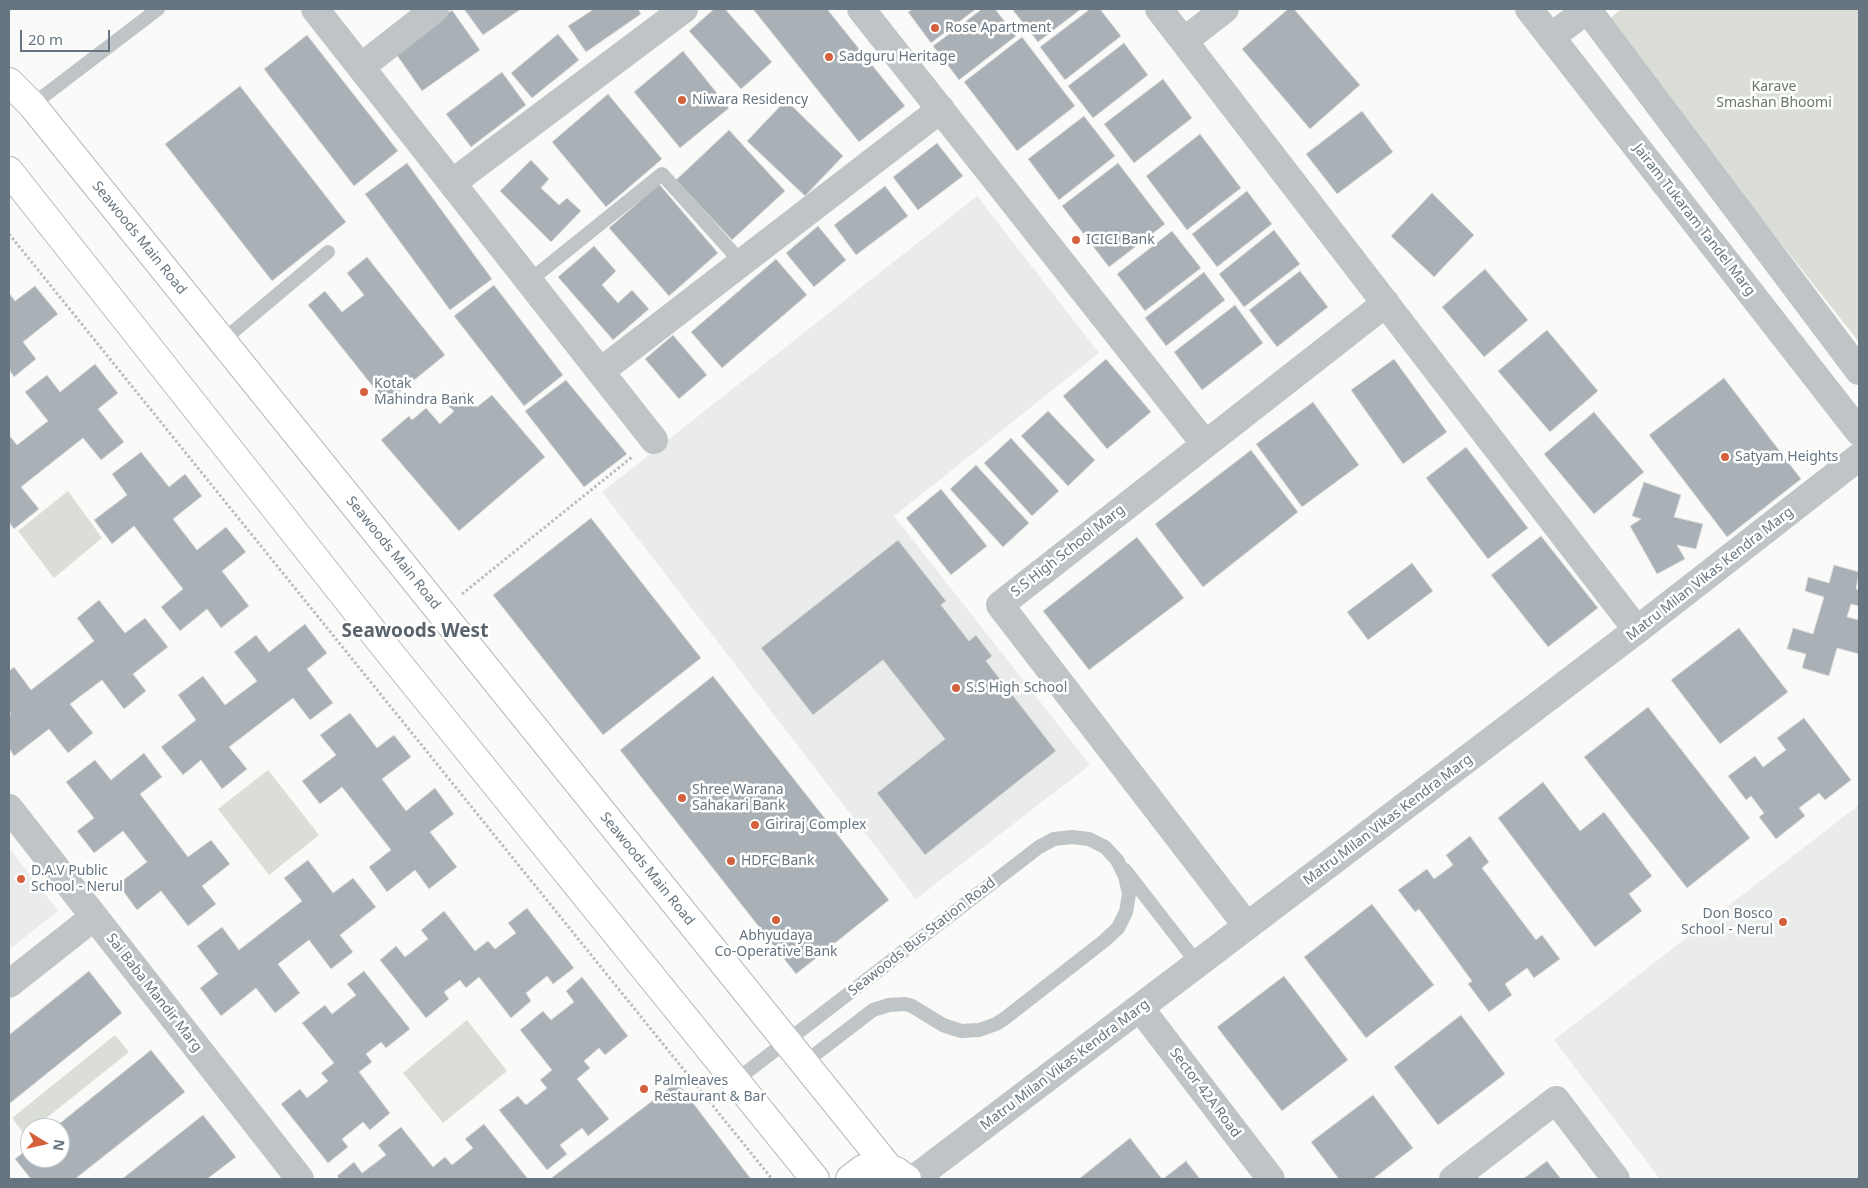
<!DOCTYPE html>
<style>
body{margin:0}
#map{position:relative;width:1868px;height:1188px;overflow:hidden;background:#fafaf8;font-family:"Noto Sans",sans-serif}
canvas{display:block}
.frame{position:absolute;inset:0;border:10px solid #667580;pointer-events:none}
.north{position:absolute;left:20px;top:1118px;width:50px;height:50px;box-sizing:border-box;background:#fff;border:1px solid #c2c8cc;border-radius:50%;rotate:99deg;font-size:14px;font-weight:700;line-height:20px;text-align:center;color:#667580}
.north::after{content:'';display:block;margin:auto;width:18px;height:22px;background:#d4613d;clip-path:polygon(50% 0,100% 100%,50% 72%,0 100%)}
.scale{position:absolute;left:20px;top:30px;width:90px;height:22px;box-sizing:border-box;border:2px solid #667580;border-top:0;padding-left:6px;font-size:15px;line-height:18px;white-space:nowrap;color:#667580;-webkit-text-stroke:4px #fff;paint-order:stroke}
</style>
<div id="map">
<canvas width="1868" height="1188"></canvas>
<div class="frame"></div>
<div class="north">N</div>
<div class="scale">20 m</div>
</div>
<script>
const c = document.querySelector('canvas').getContext('2d');
c.lineJoin = 'round';
function fill(path, color) { c.fillStyle = color; c.fill(path, 'evenodd'); }
const shape = rows => new Path2D(rows.map(r => 'M' + r).join(''));
function trace(path, color, width, dash) { c.strokeStyle = color; c.lineWidth = width; c.lineCap = dash ? 'butt' : 'round'; c.setLineDash(dash || []); c.stroke(path); }
function write(font, color, halo, rows, align = 'center') {
  c.font = font + ' "Noto Sans",sans-serif'; c.lineWidth = 5; c.setLineDash([]); c.textBaseline = 'middle'; c.strokeStyle = halo; c.fillStyle = color; for (const [text, x, y, turn = 0] of rows) {
    c.save(); c.translate(x, y); c.rotate((+turn || 0) * Math.PI / 180); c.textAlign = isNaN(turn) ? turn : align; if (halo) c.strokeText(text, 0, 0); c.fillText(text, 0, 0); c.restore();
  }
}
fill(shape([
 [977,196,1099,353,894,516,1090,765,916,899,602,492],
 [1859,805,1859,1179,1660,1179,1554,1040],
 [9,848,58,911,9,950]
]), '#eaebeb');
fill(shape([
 [1621,9,1859,9,1859,342,1606,22],
 [68,491,102,538,54,578,18,531],
 [268,770,319,835,269,875,218,809],
 [467,1020,507,1071,443,1123,403,1073],
 [115,1035,129,1052,34,1128,30,1128,30,1132,25,1135,12,1118]
]), '#daded7');
const building = shape([
 [464,9,521,9,483,35,464,9],
 [594,9,638,9,641,14,586,52,568,26,594,9],
 [714,9,725,9,772,62,741,89,689,31,714,9],
 [753,9,827,9,905,106,859,142,753,9],
 [913,9,976,9,931,43,908,12,913,9],
 [982,9,995,9,1016,36,959,80,933,46,982,9],
 [1012,9,1081,9,1038,42,1012,9],
 [1090,9,1100,9,1121,36,1065,80,1040,47,1090,9],
 [1288,9,1294,9,1360,85,1310,129,1242,49,1288,9],
 [452,10,480,50,422,91,394,51,452,10],
 [558,34,579,60,532,98,511,73,558,34],
 [307,35,398,151,354,186,264,69,307,35],
 [1022,37,1075,106,1017,151,964,82,1022,37],
 [1124,43,1148,75,1093,118,1068,86,1124,43],
 [683,51,729,108,680,148,634,92,683,51],
 [502,72,526,105,471,147,446,114,502,72],
 [1163,79,1192,118,1134,163,1104,124,1163,79],
 [240,86,346,222,272,281,165,144,240,86],
 [608,94,662,159,606,207,552,142,608,94],
 [786,100,843,156,805,196,747,141,786,100],
 [1362,111,1393,152,1337,194,1306,154,1362,111],
 [1084,116,1115,156,1059,200,1028,159,1084,116],
 [729,130,785,191,732,240,676,180,729,130],
 [1200,134,1241,188,1187,230,1146,176,1200,134],
 [937,143,963,176,918,210,893,177,937,143],
 [531,160,549,179,541,188,559,205,567,198,581,211,551,242,500,191,531,160],
 [407,163,492,279,450,310,365,194,407,163],
 [1118,163,1165,224,1109,267,1062,206,1118,163],
 [659,184,718,253,669,296,609,228,659,184],
 [885,186,908,216,856,255,834,225,885,186],
 [1247,191,1272,224,1217,267,1192,234,1247,191],
 [1432,193,1474,235,1434,277,1391,236,1432,193],
 [818,226,846,260,814,287,786,253,818,226],
 [1274,230,1300,264,1244,307,1219,274,1274,230],
 [1172,231,1201,268,1145,311,1117,274,1172,231],
 [594,246,616,271,602,285,618,303,632,290,649,309,613,340,558,277,594,246],
 [367,257,445,355,386,403,308,305,325,291,342,312,364,295,347,273,367,257],
 [776,259,807,295,722,368,691,332,776,259],
 [1485,269,1528,320,1484,357,1442,307,1485,269],
 [1300,271,1328,307,1277,347,1249,310,1300,271],
 [1204,272,1225,300,1166,346,1145,318,1204,272],
 [494,285,563,375,524,406,454,316,494,285],
 [35,286,58,314,23,342,36,359,14,377,9,369,9,293,15,301,35,286],
 [1235,305,1263,343,1202,390,1174,352,1235,305],
 [1547,330,1598,391,1550,432,1498,371,1547,330],
 [673,335,707,375,679,399,645,359,673,335],
 [1106,359,1151,412,1107,449,1063,396,1106,359],
 [1394,359,1447,432,1403,464,1351,390,1394,359],
 [95,364,118,393,98,409,124,442,101,460,83,438,21,487,39,509,14,529,9,522,9,435,17,445,48,421,25,392,47,375,60,392,95,364],
 [1724,378,1801,479,1727,537,1649,435,1724,378],
 [566,380,627,454,584,487,525,411,566,380],
 [464,392,477,407,492,395,545,457,459,531,381,440,409,416,412,420,426,408,440,424,454,411,448,406,464,392],
 [1313,402,1359,465,1302,507,1256,444,1313,402],
 [1048,411,1095,460,1068,486,1021,436,1048,411],
 [1594,412,1644,472,1594,514,1544,454,1594,412],
 [1011,438,1059,491,1032,516,984,463,1011,438],
 [1466,447,1528,528,1488,559,1426,478,1466,447],
 [1251,450,1298,512,1203,587,1155,524,1251,450],
 [141,452,169,487,185,474,202,496,173,519,197,550,226,527,246,552,222,571,249,606,221,628,207,609,180,631,161,607,183,589,134,526,112,544,94,520,127,495,112,474,141,452],
 [976,465,1029,523,1003,547,950,489,976,465],
 [1644,482,1681,495,1674,517,1703,524,1696,549,1677,545,1685,559,1657,574,1630,526,1641,519,1632,516,1644,482],
 [941,489,987,546,951,575,906,518,941,489],
 [591,518,701,658,603,735,493,595,591,518],
 [1541,536,1598,608,1548,647,1491,575,1541,536],
 [1137,537,1184,598,1089,670,1043,611,1137,537],
 [898,540,946,601,941,605,969,641,976,635,992,656,986,661,1056,751,925,855,877,793,945,739,883,660,813,715,761,648,898,540],
 [1412,563,1433,591,1368,640,1347,612,1412,563],
 [1834,565,1859,572,1856,589,1859,590,1859,606,1851,604,1847,617,1859,620,1859,654,1837,648,1829,676,1802,668,1806,654,1787,649,1793,628,1813,634,1824,597,1805,591,1808,577,1829,583,1834,565],
 [99,600,125,633,145,618,168,647,133,674,146,691,124,709,102,680,70,704,93,733,68,753,49,729,14,756,9,748,9,716,11,714,9,711,9,671,14,667,31,690,94,641,77,618,99,600],
 [305,624,327,653,307,669,333,703,310,720,293,698,229,747,247,769,222,789,201,760,183,775,161,747,196,720,178,695,203,676,225,705,257,681,234,652,256,635,269,652,305,624],
 [1739,628,1788,692,1720,744,1671,680,1739,628],
 [713,676,889,900,796,974,620,750,713,676],
 [1648,707,1750,838,1687,888,1584,757,1648,707],
 [350,713,377,748,394,735,411,757,382,779,406,811,435,788,454,814,430,832,457,867,429,889,415,870,387,892,369,867,391,850,342,787,320,804,302,781,336,755,320,735,350,713],
 [1804,718,1851,780,1825,800,1819,793,1799,808,1805,816,1776,839,1759,817,1764,813,1751,796,1746,800,1728,776,1755,756,1763,767,1786,750,1777,738,1804,718],
 [144,753,162,777,140,794,188,857,211,840,230,864,202,886,216,904,188,926,161,891,137,910,118,884,147,862,123,831,94,853,77,831,94,818,66,782,95,760,111,780,144,753],
 [1543,782,1580,831,1604,812,1652,876,1629,894,1642,911,1595,947,1498,818,1543,782],
 [1470,836,1489,862,1482,868,1536,940,1542,935,1560,959,1534,978,1527,968,1505,984,1512,995,1489,1012,1468,984,1472,981,1419,909,1415,912,1398,890,1427,869,1434,879,1453,865,1446,855,1470,836],
 [308,860,333,893,353,878,376,907,340,935,353,952,331,969,309,940,278,964,300,993,275,1013,256,988,221,1016,200,988,218,974,197,946,222,927,239,950,302,901,284,878,308,860],
 [1372,904,1434,985,1366,1038,1304,957,1372,904],
 [527,908,574,968,553,984,547,976,526,993,531,1001,511,1018,479,977,466,988,460,980,444,992,449,999,426,1018,380,960,396,946,405,957,428,939,421,930,444,911,475,951,488,941,495,949,516,933,508,923,527,908],
 [89,971,122,1013,9,1104,9,1035,89,971],
 [364,971,410,1029,386,1048,381,1042,366,1054,372,1062,359,1072,390,1113,370,1130,363,1122,342,1139,348,1147,328,1163,281,1104,300,1089,307,1098,328,1081,321,1073,334,1063,302,1023,325,1005,332,1014,356,995,347,984,364,971],
 [1284,976,1348,1060,1282,1111,1217,1027,1284,976],
 [582,977,628,1036,605,1055,599,1048,584,1061,590,1068,577,1079,609,1119,588,1136,582,1128,560,1145,567,1154,547,1170,499,1110,518,1096,526,1105,547,1088,540,1080,552,1070,520,1030,543,1011,551,1020,574,1002,566,991,582,977],
 [1461,1015,1505,1074,1438,1125,1394,1067,1461,1015],
 [151,1050,185,1092,75,1179,31,1179,15,1159,30,1147,30,1158,60,1158,60,1128,54,1128,151,1050],
 [677,1082,751,1179,550,1179,677,1082],
 [1373,1095,1413,1148,1373,1179,1339,1179,1311,1142,1373,1095],
 [203,1115,236,1157,207,1179,122,1179,203,1115],
 [484,1124,528,1179,340,1179,337,1176,354,1162,362,1173,386,1155,378,1145,401,1127,433,1167,445,1157,452,1165,473,1148,465,1139,484,1124],
 [1130,1138,1162,1179,1079,1179,1130,1138],
 [1186,1161,1200,1179,1163,1179,1186,1161],
 [1547,1161,1561,1179,1523,1179,1547,1161]
]);
fill(building, '#a9b0b6');
trace(building, '#dbdbda', 1);
const secondary = shape([
 [9,82,32,105,888,1167],
 [9,171,389,652,815,1179],
 [850,1179,863,1169,881,1166,896,1171,907,1179]
]);
trace(secondary, '#b4b9be', 30);
trace(shape([
 [9,234,772,1179],
 [462,594,632,457]
]), '#babdc0', 3, [2.5, 2.5]);
trace(shape([
 [32,105,158,9],
 [529,281,662,174,742,263],
 [222,341,328,252],
 [1125,870,1198,964],
 [735,1081,1039,847,1054,839,1072,837,1089,839,1105,847,1117,860,1125,876,1129,894,1126,912,1118,928,1104,941,1004,1019,996,1024,979,1030,961,1031,943,1025,912,1006,905,1004,889,1005,873,1010,804,1063]
]), '#bfc4c7', 14);
trace(shape([
 [315,9,654,440],
 [861,9,1205,444],
 [1159,9,1637,630],
 [1551,37,1588,9],
 [1184,41,1225,9],
 [361,67,435,9],
 [452,183,684,9],
 [601,371,941,109],
 [9,808,300,1179],
 [1247,926,1000,605,1386,303],
 [9,984,94,917],
 [1140,1008,1271,1179],
 [1453,1179,1556,1100,1616,1179]
]), '#bfc4c7', 28);
trace(shape([
 [1529,9,1859,432],
 [1587,9,1859,371],
 [914,1179,1637,630,1859,457]
]), '#bfc4c7', 28);
trace(secondary, '#fff', 28);
for (const [x, y, r, color] of [
 [935,28,5,"#d4613d"],
 [829,57,5,"#d4613d"],
 [682,100,5,"#d4613d"],
 [1076,240,5,"#d4613d"],
 [364,392,5,"#d4613d"],
 [1725,457,5,"#d4613d"],
 [956,688,5,"#d4613d"],
 [682,798,5,"#d4613d"],
 [755,825,5,"#d4613d"],
 [731,861,5,"#d4613d"],
 [21,879,5,"#d4613d"],
 [776,920,5,"#d4613d"],
 [1783,922,5,"#d4613d"],
 [644,1089,5,"#d4613d"]
]) { const dot = new Path2D(); dot.arc(x, y, r, 0, 2 * Math.PI); c.fillStyle = color; c.fill(dot); trace(dot, '#fff', 2); }
write('14px', '#667580', '#fff', [
 ["Rose Apartment",945,28],
 ["Sadguru Heritage",839,57],
 ["Niwara Residency",692,100],
 ["ICICI Bank",1086,240],
 ["Kotak",374,384],
 ["Mahindra Bank",374,400],
 ["Satyam Heights",1735,457],
 ["S.S High School",966,688],
 ["Shree Warana",692,790],
 ["Sahakari Bank",692,806],
 ["Giriraj Complex",765,825],
 ["HDFC Bank",741,861],
 ["D.A.V Public",31,871],
 ["School - Nerul",31,887],
 ["Don Bosco",1773,914,"right"],
 ["School - Nerul",1773,930,"right"],
 ["Abhyudaya",776,936,"center"],
 ["Co-Operative Bank",776,952,"center"],
 ["Palmleaves",654,1081],
 ["Restaurant & Bar",654,1097]
], 'left');
write('14px', '#697966', '#fff', [
 ["Karave",1774,87],
 ["Smashan Bhoomi",1774,103]
]);
write('14px', '#667580', '#fff', [
 ["Jairam Tukaram Tandel Marg",1694,220,52],
 ["Seawoods Main Road",139,238,51],
 ["S.S High School Marg",1068,551,-38],
 ["Seawoods Main Road",393,553,51],
 ["Matru Milan Vikas Kendra Marg",1710,574,-38],
 ["Matru Milan Vikas Kendra Marg",1388,820,-37],
 ["Seawoods Main Road",647,869,51],
 ["Seawoods Bus Station Road",922,937,-38],
 ["Sai Baba Mandir Marg",154,993,52],
 ["Matru Milan Vikas Kendra Marg",1065,1065,-37],
 ["Sector 42A Road",1205,1093,53]
]);
write('bold 19px', '#59636c', '#fff', [
 ["Seawoods West",415,632]
]);
</script>
